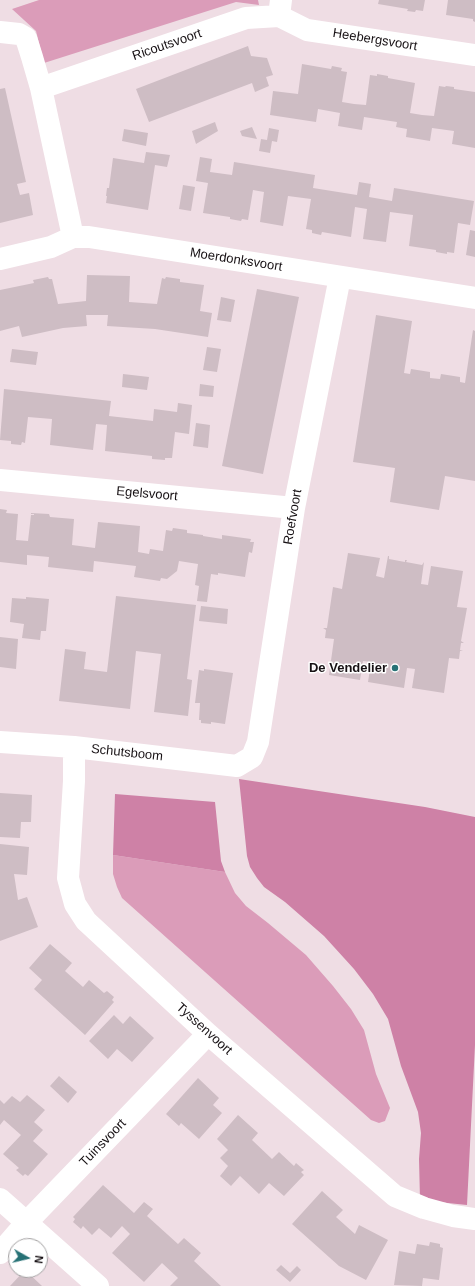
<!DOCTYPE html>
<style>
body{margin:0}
#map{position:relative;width:475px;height:1286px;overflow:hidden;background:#efdde4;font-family:Arial,sans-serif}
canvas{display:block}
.north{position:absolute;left:8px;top:1238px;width:40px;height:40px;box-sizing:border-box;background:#fff;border:1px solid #a2a0a1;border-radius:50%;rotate:98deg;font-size:11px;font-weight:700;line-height:16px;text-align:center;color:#171114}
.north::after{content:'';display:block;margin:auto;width:14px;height:18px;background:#267175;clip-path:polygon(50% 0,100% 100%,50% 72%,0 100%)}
</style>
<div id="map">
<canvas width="475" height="1286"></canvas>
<div class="north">N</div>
</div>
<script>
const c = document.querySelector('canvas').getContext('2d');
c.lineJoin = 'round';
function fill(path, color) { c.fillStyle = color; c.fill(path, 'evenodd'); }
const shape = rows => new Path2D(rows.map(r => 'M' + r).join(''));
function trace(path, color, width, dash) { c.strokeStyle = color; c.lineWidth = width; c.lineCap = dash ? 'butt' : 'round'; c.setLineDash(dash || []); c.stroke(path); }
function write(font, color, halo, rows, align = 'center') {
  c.font = font + ' Arial,sans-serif'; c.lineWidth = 3; c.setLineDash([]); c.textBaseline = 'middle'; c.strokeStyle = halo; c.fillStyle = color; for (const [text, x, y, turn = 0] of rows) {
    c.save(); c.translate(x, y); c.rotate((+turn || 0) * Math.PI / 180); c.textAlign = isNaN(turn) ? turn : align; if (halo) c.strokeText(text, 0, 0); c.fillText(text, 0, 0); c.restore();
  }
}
fill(shape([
 [39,0,258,0,259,5,236,2,44,63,36,31,12,9],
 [113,855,225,872,235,893,246,906,268,923,306,955,333,986,351,1009,364,1030,376,1074,390,1108,385,1121,379,1123,371,1120,122,898,117,887,113,874]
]), '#db9cb9');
fill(shape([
 [239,779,425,807,475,817,475,1045,467,1205,438,1202,420,1199,419,1159,421,1133,418,1112,401,1066,388,1019,373,994,354,969,324,936,285,902,264,887,257,878,250,867,247,856],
 [115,794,215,802,221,861,225,872,113,855]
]), '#ce81a6');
fill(shape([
 [379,0,425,0,423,11,416,10,415,12,407,11,408,9,378,4],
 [448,0,475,0,475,22,473,21,473,19,446,15],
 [248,46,251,56,267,58,273,75,266,77,269,86,255,92,252,83,149,122,136,89],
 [302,64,331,69,332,66,342,68,341,71,347,72,342,102,354,104,366,105,370,75,377,76,377,74,388,76,388,78,415,83,410,113,422,115,434,116,439,86,445,87,446,86,454,87,454,89,475,92,475,148,452,144,454,131,432,128,430,141,406,137,407,129,396,127,397,122,364,117,362,130,338,126,340,113,318,109,316,122,270,115,273,91,298,94],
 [5,88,26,182,17,184,20,195,29,193,33,215,0,223,0,89],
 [215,122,218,131,196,144,192,131],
 [252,127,257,139,242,136,240,131],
 [269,128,279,130,277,142,272,141,270,153,259,151,261,139,267,140],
 [124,129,148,133,146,146,122,141],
 [146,152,170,155,167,167,155,165,148,210,106,203,107,196,106,196,107,188,109,188,113,158,144,163],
 [200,157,212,159,210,172,232,175,234,162,315,175,313,188,357,195,359,182,371,184,369,197,392,201,394,188,474,201,470,225,458,223,454,253,447,252,447,254,436,252,436,250,409,246,413,215,390,212,386,242,363,239,367,209,355,207,351,237,322,232,321,235,312,233,312,230,306,229,311,199,288,196,283,226,260,222,264,192,253,190,248,220,242,219,241,221,230,219,230,217,203,213,208,183,196,181],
 [183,185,195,187,191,211,179,209],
 [470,230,475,231,475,257,466,255],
 [87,275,130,276,129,302,157,304,162,278,165,279,166,277,180,279,180,282,204,285,200,311,212,313,208,337,155,329,107,326,108,315,86,315,87,326,63,328,22,337,19,326,0,331,0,290,34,283,33,280,48,277,49,279,52,279,58,304,86,301],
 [257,289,299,297,263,474,222,466],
 [221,297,235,300,231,322,217,320],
 [376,315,412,321,404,373,410,374,411,369,430,372,430,378,440,379,441,374,460,377,460,382,465,383,473,330,475,331,475,481,445,476,439,510,390,502,395,468,353,462],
 [207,347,221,349,217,372,203,370],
 [12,349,38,352,36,365,10,362],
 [123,374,149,377,147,390,122,387],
 [200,384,214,386,213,397,199,396],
 [4,389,111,401,109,416,153,421,154,409,177,412,178,403,192,405,189,434,175,432,172,458,165,458,165,460,152,459,152,456,105,451,107,425,96,424,93,450,50,445,52,419,28,417,25,443,22,442,21,445,11,444,11,441,0,440],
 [196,423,210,425,208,448,193,446],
 [0,509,7,510,6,513,18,514,16,540,28,541,31,515,34,515,34,514,31,514,31,513,49,514,50,517,74,519,72,545,95,548,98,522,140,526,138,552,149,554,150,549,163,551,166,530,172,531,173,528,187,530,187,533,203,535,203,536,222,539,222,535,251,539,250,542,254,542,252,553,249,552,245,577,218,573,218,575,211,574,207,602,197,601,199,586,195,585,198,564,179,561,177,571,167,579,161,578,160,581,134,577,136,566,94,561,93,572,48,567,49,557,27,555,27,565,0,562],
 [348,553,380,558,376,576,384,578,388,556,389,556,389,559,405,562,405,560,407,560,406,562,422,565,424,562,421,584,428,585,431,566,463,571,457,607,467,608,461,641,464,643,461,643,460,650,463,651,460,651,459,659,449,658,444,693,412,688,415,669,407,668,404,688,368,682,371,662,363,661,360,680,329,675,334,639,325,638,326,630,323,628,327,628,333,587,342,589],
 [116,596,196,605,187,679,192,680,188,716,154,712,161,654,136,651,130,709,59,701,65,649,86,652,84,669,107,672],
 [26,597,49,599,46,631,41,631,40,640,22,638,24,624,10,622,12,598,26,599],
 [201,606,228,609,227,624,199,621],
 [0,637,18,639,16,669,0,667],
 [204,669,233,673,225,724,211,722,211,724,201,723,201,720,199,720,200,703,195,703,199,670,204,671],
 [0,793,32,795,31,822,21,822,20,838,0,837],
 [0,844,29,847,27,875,14,874,18,900,27,897,38,927,0,941],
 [50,944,72,963,65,971,83,987,89,980,104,993,107,991,114,997,112,1000,114,1002,85,1035,34,989,42,980,29,968],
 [114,1015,123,1024,130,1016,154,1038,132,1062,117,1049,108,1059,89,1041],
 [59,1076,77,1092,68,1103,50,1086],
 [198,1078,219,1098,213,1105,222,1113,199,1139,181,1123,179,1126,166,1114],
 [27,1095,45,1110,34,1122,43,1130,33,1141,48,1154,28,1176,25,1174,23,1176,16,1170,19,1168,3,1154,21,1135,4,1120,0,1125,0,1100,4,1104,12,1096,20,1102],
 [238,1115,258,1133,252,1140,272,1159,279,1152,294,1166,296,1163,304,1170,301,1172,304,1175,284,1196,269,1183,259,1194,240,1176,231,1186,220,1176,228,1166,220,1158,228,1150,217,1139],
 [103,1185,134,1213,144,1202,153,1209,147,1216,178,1244,184,1238,201,1253,194,1261,221,1286,170,1286,178,1278,162,1263,144,1282,112,1253,130,1234,122,1226,111,1238,99,1228,92,1235,83,1226,81,1229,73,1222,75,1219,73,1217],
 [322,1191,343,1210,336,1217,355,1234,359,1225,388,1240,366,1280,339,1266,292,1224],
 [430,1242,440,1244,440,1247,443,1248,439,1280,423,1278,422,1286,394,1285,399,1251,415,1254,417,1244,429,1246],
 [281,1265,290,1273,297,1266,301,1270,290,1282,276,1270],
 [25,1270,42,1286,10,1286]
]), '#cebdc4');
trace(shape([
 [279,16,307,30,475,55],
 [0,32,19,34,26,38,32,57,41,88,73,237],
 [41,88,246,18,279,16,281,0],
 [0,259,51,247,73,237,89,237,475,298],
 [0,480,294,508],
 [0,742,74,747,237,766,252,757,258,742,294,508,340,277],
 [74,747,74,781,68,878,75,904,86,921,208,1034,395,1196,424,1208,453,1216,475,1219],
 [0,1199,98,1286],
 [0,1253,26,1223,208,1034]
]), '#fff', 22);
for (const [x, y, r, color] of [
 [395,668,4,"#267175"]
]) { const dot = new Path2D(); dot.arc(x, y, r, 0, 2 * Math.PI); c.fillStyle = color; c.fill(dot); trace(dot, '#fff', 1.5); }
write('13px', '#171114', '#fff', [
 ["Heebergsvoort",375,40,9],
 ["Ricoutsvoort",167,45,-19],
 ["Moerdonksvoort",236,260,9],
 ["Egelsvoort",147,494,5],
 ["Roefvoort",293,517,-80],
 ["Schutsboom",127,753,6],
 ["Tyssenvoort",204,1029,42],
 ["Tuinsvoort",103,1143,-46]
]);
write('bold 13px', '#171114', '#fff', [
 ["De Vendelier",387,668]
], 'right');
</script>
